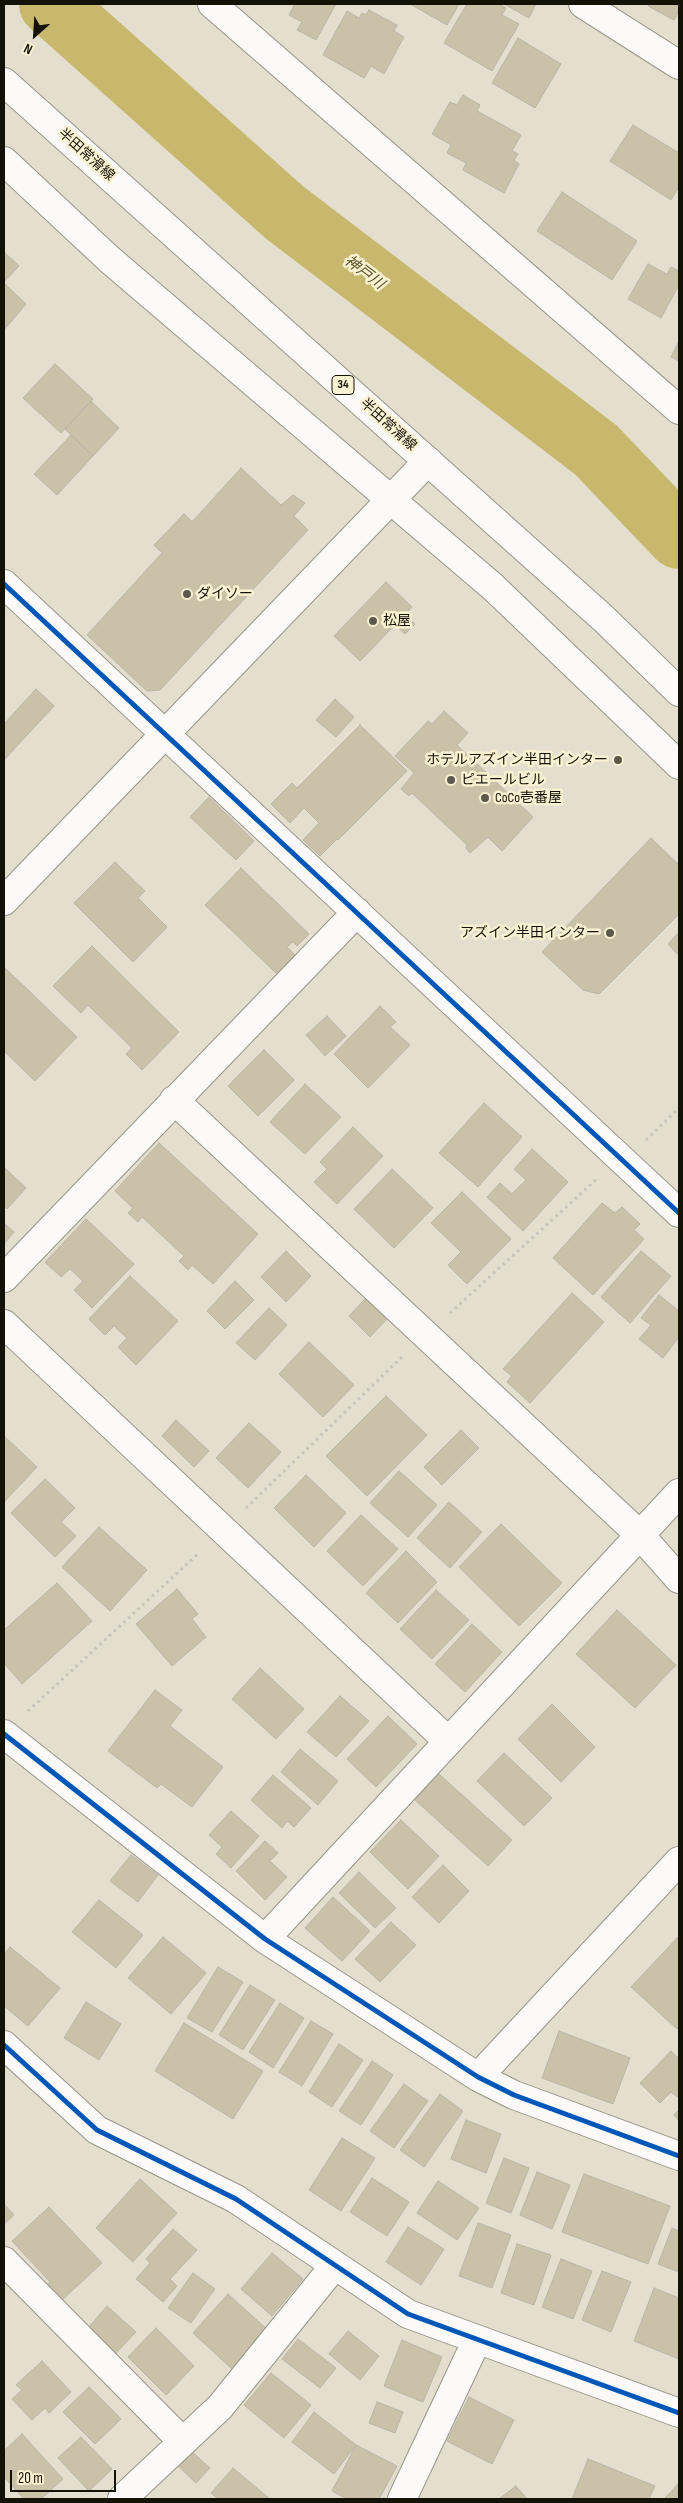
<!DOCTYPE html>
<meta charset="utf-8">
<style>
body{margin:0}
#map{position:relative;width:683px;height:2503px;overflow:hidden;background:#e3decd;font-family:"Sofia Sans Condensed",sans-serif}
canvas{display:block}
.frame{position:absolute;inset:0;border:5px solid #141107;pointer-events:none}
.north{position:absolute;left:10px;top:10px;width:50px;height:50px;-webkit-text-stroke:4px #f9f2d2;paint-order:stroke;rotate:206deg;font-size:14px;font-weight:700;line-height:20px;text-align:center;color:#141107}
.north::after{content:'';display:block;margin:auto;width:18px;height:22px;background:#141107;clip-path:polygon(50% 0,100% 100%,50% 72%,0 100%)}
.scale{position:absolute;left:10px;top:2470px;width:106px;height:22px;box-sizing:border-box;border:2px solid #141107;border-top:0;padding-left:6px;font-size:15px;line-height:18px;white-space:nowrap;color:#141107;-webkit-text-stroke:4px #f9f2d2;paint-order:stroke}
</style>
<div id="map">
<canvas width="683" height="2503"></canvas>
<div class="frame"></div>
<div class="north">N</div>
<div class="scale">20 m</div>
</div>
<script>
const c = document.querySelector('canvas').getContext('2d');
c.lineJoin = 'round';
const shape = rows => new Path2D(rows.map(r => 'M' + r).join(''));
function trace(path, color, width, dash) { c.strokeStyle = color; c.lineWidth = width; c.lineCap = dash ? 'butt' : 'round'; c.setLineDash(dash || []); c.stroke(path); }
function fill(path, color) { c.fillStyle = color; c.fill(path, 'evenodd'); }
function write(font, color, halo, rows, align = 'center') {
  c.font = font + ' "Sofia Sans Condensed","Noto Sans JP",sans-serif'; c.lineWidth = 5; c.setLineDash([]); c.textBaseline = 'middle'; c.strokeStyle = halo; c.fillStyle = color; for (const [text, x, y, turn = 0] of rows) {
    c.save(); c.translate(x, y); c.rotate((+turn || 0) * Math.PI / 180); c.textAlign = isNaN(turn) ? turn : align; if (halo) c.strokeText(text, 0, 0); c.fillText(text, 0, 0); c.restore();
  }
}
trace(shape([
 [51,4,284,212,596,450,679,537]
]), '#c8b86e', 64);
const building = shape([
 [295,4,336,4,316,40,297,30,302,22,289,15,295,4],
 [410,4,459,4,447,25,410,4],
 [467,4,499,4,506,8,502,15,519,24,492,71,444,43,467,4],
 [504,4,536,4,529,18,504,4],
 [649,4,679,4,679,11,674,20,648,6,649,4],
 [369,10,397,25,394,31,404,37,384,74,371,66,364,78,323,55,347,11,359,18,362,13,366,15,369,10],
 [518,38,561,64,535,108,492,83,518,38],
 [463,95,480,105,477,111,521,135,512,151,518,154,514,160,519,164,504,193,463,170,466,163,447,153,451,145,432,134,450,102,457,105,463,95],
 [633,125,679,153,679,187,671,200,610,161,633,125],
 [562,192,637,241,612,280,537,231,562,192],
 [4,252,19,266,4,282,4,252],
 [648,264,667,274,671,267,679,271,679,285,661,318,628,299,648,264],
 [4,283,26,304,4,330,4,283],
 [679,341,679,361,671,357,679,341],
 [55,364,93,399,61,433,23,398,55,364],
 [91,401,119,428,93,456,65,429,91,401],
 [71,435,93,456,57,495,34,474,71,435],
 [241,468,281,505,293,495,305,503,294,516,308,530,160,690,147,691,87,635,162,553,154,545,184,514,192,522,241,468],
 [386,582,412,607,405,615,415,624,405,634,395,625,360,661,334,636,386,582],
 [36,689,54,706,4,760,4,724,36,689],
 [335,699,354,717,336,737,316,720,335,699],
 [444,711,468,733,457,745,533,817,502,851,488,837,470,853,466,848,467,845,412,793,409,796,401,789,414,773,395,756,428,721,432,724,444,711],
 [360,725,407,771,338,840,337,839,320,856,303,840,319,823,304,808,290,823,271,804,292,783,297,788,360,725],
 [209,797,254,841,236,860,190,817,209,797],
 [651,838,679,865,679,914,599,994,583,990,542,952,651,838],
 [115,862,145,891,138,898,167,927,133,962,74,903,115,862],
 [241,868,309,934,297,946,293,942,287,947,295,955,277,974,205,905,241,868],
 [679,932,679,956,668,944,679,932],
 [92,946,179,1032,142,1070,126,1054,132,1048,88,1005,81,1013,53,986,92,946],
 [4,967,77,1037,35,1081,4,1051,4,967],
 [380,1006,396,1022,390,1027,410,1045,368,1088,334,1054,380,1006],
 [327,1016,346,1036,325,1056,306,1035,327,1016],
 [264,1050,294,1080,258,1116,228,1086,264,1050],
 [305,1084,341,1117,305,1154,270,1122,305,1084],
 [484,1103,522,1137,478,1187,439,1153,484,1103],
 [353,1127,383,1156,337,1204,314,1182,327,1169,320,1162,353,1127],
 [159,1143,258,1234,213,1284,192,1265,188,1270,179,1261,184,1256,142,1217,138,1222,128,1213,133,1208,115,1191,159,1143],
 [532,1149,568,1182,523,1231,487,1197,500,1183,512,1194,526,1180,514,1169,532,1149],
 [4,1167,26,1188,7,1209,4,1206,4,1167],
 [392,1169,433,1208,394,1248,354,1209,392,1169],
 [462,1192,511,1239,467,1284,448,1265,461,1252,431,1223,462,1192],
 [602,1203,615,1213,622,1207,640,1224,634,1230,644,1239,593,1295,553,1258,602,1203],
 [86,1219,134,1264,92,1308,74,1290,83,1281,70,1269,61,1277,45,1262,86,1219],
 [4,1223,14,1232,4,1244,4,1223],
 [286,1251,311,1276,286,1302,261,1277,286,1251],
 [641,1251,671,1276,630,1323,601,1297,641,1251],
 [130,1276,178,1321,136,1365,118,1347,127,1338,114,1326,105,1335,89,1319,130,1276],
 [235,1281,254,1300,225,1329,207,1311,235,1281],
 [572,1293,604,1322,530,1403,507,1382,512,1376,503,1369,572,1293],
 [659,1295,679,1311,679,1337,663,1358,639,1339,651,1325,641,1318,659,1295],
 [366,1298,388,1318,370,1337,349,1316,366,1298],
 [269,1308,287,1325,255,1360,236,1343,269,1308],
 [309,1342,354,1385,323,1417,279,1374,309,1342],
 [386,1396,427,1435,367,1496,326,1456,386,1396],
 [176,1420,209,1451,194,1467,162,1436,176,1420],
 [249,1423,281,1452,248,1488,216,1458,249,1423],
 [461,1430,479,1448,442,1485,424,1467,461,1430],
 [4,1436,37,1467,4,1502,4,1436],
 [399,1471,437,1505,408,1537,370,1503,399,1471],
 [306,1475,346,1513,314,1547,274,1508,306,1475],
 [45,1479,75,1508,61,1522,76,1536,55,1557,11,1513,45,1479],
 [449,1502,482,1532,450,1568,417,1538,449,1502],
 [361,1515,398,1549,363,1586,327,1551,361,1515],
 [501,1524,562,1583,519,1626,459,1567,501,1524],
 [99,1527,147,1570,110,1611,62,1567,99,1527],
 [406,1551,437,1582,398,1623,366,1593,406,1551],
 [57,1583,92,1621,22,1684,4,1663,4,1630,57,1583],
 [177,1589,198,1614,192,1619,206,1637,172,1666,136,1624,177,1589],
 [436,1590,469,1620,432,1659,400,1629,436,1590],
 [617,1610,676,1665,635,1708,576,1654,617,1610],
 [472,1624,502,1652,465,1692,435,1664,472,1624],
 [260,1668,304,1709,276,1739,232,1699,260,1668],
 [155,1690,182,1710,170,1726,223,1767,192,1807,161,1784,157,1788,108,1751,155,1690],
 [340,1696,369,1721,336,1757,307,1732,340,1696],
 [552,1704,595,1747,561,1782,518,1739,552,1704],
 [388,1716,417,1744,376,1787,347,1759,388,1716],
 [300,1749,338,1781,318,1805,281,1772,300,1749],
 [504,1753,552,1798,524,1826,477,1781,504,1753],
 [439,1774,512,1840,488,1866,415,1800,439,1774],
 [273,1775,311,1808,294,1827,287,1821,282,1828,251,1800,273,1775],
 [231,1811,259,1836,231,1868,216,1854,222,1847,209,1835,231,1811],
 [401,1820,439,1856,408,1889,370,1852,401,1820],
 [265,1841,278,1853,270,1861,287,1877,265,1900,236,1871,265,1841],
 [131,1855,158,1875,138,1902,110,1881,131,1855],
 [443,1865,469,1891,439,1923,412,1897,443,1865],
 [359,1872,396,1908,375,1928,339,1893,359,1872],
 [333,1897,370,1931,342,1961,305,1928,333,1897],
 [99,1900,143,1935,116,1968,72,1932,99,1900],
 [391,1922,416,1945,380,1982,355,1959,391,1922],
 [679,1936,679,2027,677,2029,631,1987,679,1936],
 [163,1937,206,1973,171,2014,128,1978,163,1937],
 [10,1947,60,1988,28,2026,4,2006,4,1954,10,1947],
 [218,1967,243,1982,212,2032,187,2018,218,1967],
 [250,1985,275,2000,243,2050,219,2035,250,1985],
 [86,2002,121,2024,99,2060,64,2038,86,2002],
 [280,2003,304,2018,273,2068,249,2052,280,2003],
 [311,2021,333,2034,302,2086,279,2072,311,2021],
 [184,2023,263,2071,233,2119,155,2071,184,2023],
 [559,2031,630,2058,613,2104,542,2078,559,2031],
 [339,2044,363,2060,332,2107,309,2092,339,2044],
 [671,2051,679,2059,679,2098,671,2092,660,2103,640,2083,671,2051],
 [372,2061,393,2075,361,2125,339,2111,372,2061],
 [404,2084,428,2101,394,2148,370,2131,404,2084],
 [440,2094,463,2111,424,2167,400,2150,440,2094],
 [679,2110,679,2121,674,2115,679,2110],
 [466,2120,501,2134,486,2173,451,2159,466,2120],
 [342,2138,375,2158,341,2211,309,2190,342,2138],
 [504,2158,529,2168,511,2213,486,2203,504,2158],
 [537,2172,570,2185,552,2229,520,2215,537,2172],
 [584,2174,670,2206,648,2264,562,2232,584,2174],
 [372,2178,409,2202,387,2236,350,2212,372,2178],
 [140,2179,177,2213,133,2262,96,2228,140,2179],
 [438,2181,479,2208,457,2240,417,2213,438,2181],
 [4,2204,14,2215,4,2224,4,2204],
 [49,2207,102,2263,61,2301,46,2286,50,2282,12,2241,49,2207],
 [478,2223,511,2235,492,2288,459,2276,478,2223],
 [408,2227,444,2249,421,2285,386,2262,408,2227],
 [672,2228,679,2231,679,2272,658,2264,672,2228],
 [173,2229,197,2250,170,2279,177,2286,163,2302,136,2279,150,2263,146,2259,173,2229],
 [517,2244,551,2255,534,2305,501,2293,517,2244],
 [272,2253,303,2279,272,2316,241,2289,272,2253],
 [561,2259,592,2271,573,2319,542,2307,561,2259],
 [602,2271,631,2282,611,2332,582,2320,602,2271],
 [193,2273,215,2289,191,2323,168,2308,193,2273],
 [654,2288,679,2298,679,2359,634,2341,654,2288],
 [228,2294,269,2331,233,2370,193,2333,228,2294],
 [107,2306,136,2332,115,2354,88,2328,107,2306],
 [156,2328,194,2366,166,2395,128,2357,156,2328],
 [348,2331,379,2356,360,2380,329,2354,348,2331],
 [298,2339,336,2368,320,2388,282,2359,298,2339],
 [402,2340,442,2357,423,2402,384,2386,402,2340],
 [42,2361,71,2392,49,2413,45,2408,32,2420,12,2399,22,2390,16,2385,42,2361],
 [271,2373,311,2405,284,2438,244,2405,271,2373],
 [89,2387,121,2419,95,2444,63,2412,89,2387],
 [469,2397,514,2420,492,2464,447,2441,469,2397],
 [377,2402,403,2412,395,2433,369,2423,377,2402],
 [314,2412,356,2445,334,2474,292,2442,314,2412],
 [22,2434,63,2479,41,2499,24,2499,4,2477,4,2451,22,2434],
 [81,2437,112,2469,89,2491,58,2458,81,2437],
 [356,2445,397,2466,379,2499,347,2499,332,2491,356,2445],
 [189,2449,210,2468,196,2483,176,2464,189,2449],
 [588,2459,655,2486,649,2499,572,2499,588,2459],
 [233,2468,270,2499,218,2499,211,2493,233,2468],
 [679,2483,679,2499,666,2499,665,2498,679,2483],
 [516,2486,527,2499,499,2499,516,2486]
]);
fill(building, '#c9c2a8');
trace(building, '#b8b5a8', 1);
const minor = shape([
 [212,4,679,410],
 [583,4,679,65],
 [4,584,679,1213],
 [4,901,428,461],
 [174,1100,640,1535,679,1579],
 [4,1278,357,912],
 [4,1324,448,1741],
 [4,1734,265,1939,478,2077,514,2095,679,2156],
 [265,1939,679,1493],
 [4,2045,97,2130,236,2199,408,2314,679,2413],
 [478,2077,679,1861],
 [4,2261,182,2441],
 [122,2499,220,2407,335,2265],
 [402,2499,477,2340]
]);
const major = shape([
 [4,82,604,619,679,692],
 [4,161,109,259,493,587,679,765]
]);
trace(minor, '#999588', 30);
trace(major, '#999588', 30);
trace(shape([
 [646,1140,679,1108],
 [450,1313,597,1179],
 [246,1508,403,1356],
 [28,1711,200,1552]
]), '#c4c3bc', 3, [2.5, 4]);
trace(minor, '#fbfaf8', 28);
trace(major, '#fbfaf8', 28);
trace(shape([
 [4,584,679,1213],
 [4,1734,265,1939,478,2077,514,2095,679,2156],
 [4,2045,97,2130,236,2199,408,2314,679,2413]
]), '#0057b8', 5);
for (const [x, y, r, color] of [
 [187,594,5,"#5c594c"],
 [373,621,5,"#5c594c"],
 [618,760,5,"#5c594c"],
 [451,780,5,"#5c594c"],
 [485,798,5,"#5c594c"],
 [610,933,5,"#5c594c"]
]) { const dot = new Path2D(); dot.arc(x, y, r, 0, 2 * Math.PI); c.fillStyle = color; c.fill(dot); trace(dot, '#f9f2d2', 2); }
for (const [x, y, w] of [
 [343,385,22]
]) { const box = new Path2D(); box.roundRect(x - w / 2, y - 9.5, w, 19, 4); c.fillStyle = '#f9f2d2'; c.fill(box); trace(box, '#141107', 1); }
write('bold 12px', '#141107', null, [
 ["34",343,385]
]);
write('14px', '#141107', '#f9f2d2', [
 ["半田常滑線",86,155,42],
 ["半田常滑線",388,425,42]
]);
write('14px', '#141107', '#f9f2d2', [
 ["ダイソー",197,594],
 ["松屋",383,621],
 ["ホテルアズイン半田インター",608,760,"right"],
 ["ピエールビル",461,780],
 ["CoCo壱番屋",495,798],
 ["アズイン半田インター",600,933,"right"]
], 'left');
write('italic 15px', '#584f26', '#f9f2d2', [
 ["神戸川",364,273,37]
]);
</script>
